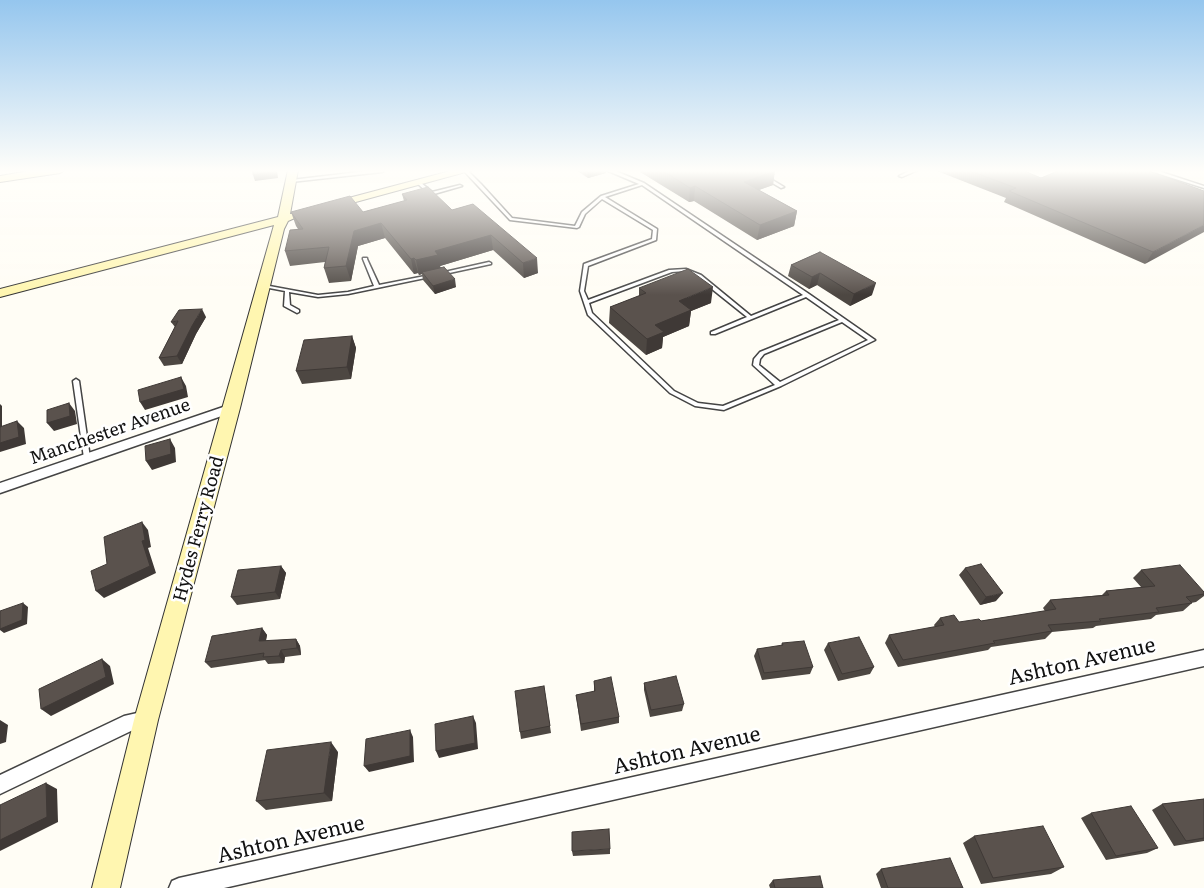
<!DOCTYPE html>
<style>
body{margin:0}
canvas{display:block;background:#fffdf5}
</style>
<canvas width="1204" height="888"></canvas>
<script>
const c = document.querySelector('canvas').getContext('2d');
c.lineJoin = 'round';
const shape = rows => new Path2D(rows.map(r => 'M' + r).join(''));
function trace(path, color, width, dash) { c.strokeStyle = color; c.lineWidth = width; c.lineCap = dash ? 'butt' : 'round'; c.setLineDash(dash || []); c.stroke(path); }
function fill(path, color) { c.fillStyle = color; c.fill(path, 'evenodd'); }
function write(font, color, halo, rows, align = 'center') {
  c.font = font + ' Literata,serif'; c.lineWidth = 5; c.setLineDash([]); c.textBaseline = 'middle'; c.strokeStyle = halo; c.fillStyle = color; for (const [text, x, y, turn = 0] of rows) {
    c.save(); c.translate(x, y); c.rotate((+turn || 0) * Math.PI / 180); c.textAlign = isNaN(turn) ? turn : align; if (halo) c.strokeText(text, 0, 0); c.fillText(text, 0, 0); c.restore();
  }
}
const lane = shape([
 [376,170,384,171,382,172,291,182,289,181,291,180,376,170],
 [463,170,467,170,481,184,512,218,575,226,582,212,601,196,639,184,606,170,613,170,644,183,809,294,875,340,781,386,726,409,724,410,695,406,670,393,588,315,580,291,584,264,652,239,653,230,602,199,585,214,579,227,577,228,510,220,463,170],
 [642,185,803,295,751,316,701,275,686,269,669,270,588,300,584,291,588,266,656,240,657,229,605,197,642,185],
 [685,271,697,277,747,317,711,332,711,334,715,334,806,297,839,320,760,352,754,359,753,365,775,385,723,406,698,403,674,391,592,313,589,303,672,272,685,271],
 [842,322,868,340,780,382,759,365,760,359,764,354,842,322],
 [750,170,756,170,784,187,781,188,750,170],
 [911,170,918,170,902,177,899,176,911,170],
 [1147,170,1155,170,1204,186,1204,188,1147,170],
 [418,182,420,182,432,192,460,185,462,186,427,196,425,195,428,193,418,184,418,182],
 [363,258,367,258,367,259,379,285,430,275,432,276,430,277,348,294,318,297,289,292,290,305,299,310,299,312,297,313,284,306,285,291,264,287,262,286,264,285,318,295,348,292,374,286,363,259,363,258],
 [489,262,491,263,491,264,440,275,438,274,440,273,489,262],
 [76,379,79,381,90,458,87,460,84,458,73,381,76,379]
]);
const street = shape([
 [232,404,238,408,236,411,0,493,0,483,232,404],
 [1204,650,1204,666,224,888,169,888,172,881,179,878,1204,650],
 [146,711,152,714,155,720,152,726,131,731,0,794,0,775,124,716,146,711]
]);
const secondary = shape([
 [35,170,65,170,60,173,0,182,0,176,35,170],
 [288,170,298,170,290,214,295,214,297,217,288,221,284,229,240,408,158,720,120,888,92,888,134,720,274,225,0,297,0,289,278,217,288,170],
 [454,170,473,170,330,209,324,206,326,204,454,170]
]);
trace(lane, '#444', 3);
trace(street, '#444', 3);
trace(secondary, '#333', 2);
fill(lane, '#fff');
fill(street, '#fff');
fill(secondary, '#fff6b0');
fill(shape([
 [576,170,606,170,606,173,588,178],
 [640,170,774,170,773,185,759,190,797,211,794,226,757,240,694,201,689,202,640,172],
 [937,170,1022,170,1041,178,1058,171,1055,170,1147,170,1204,191,1145,264,1004,202,1006,198,937,171],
 [402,194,452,210,473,204,538,273,524,278,493,250,440,266,441,268,456,287,435,294,423,280,422,274,419,275,418,273,414,274,385,238,358,246,351,281,329,283,324,268,325,262,290,266,285,251,298,229,296,226,291,212,363,212,404,201],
 [820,252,872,295,850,306,817,285,809,289,788,276,791,265],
 [639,288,711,303,691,311,689,326,663,337,662,348,646,355,609,323,610,307,639,296],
 [206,317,196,334,182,364,164,366,159,358,175,327,171,322],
 [352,336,356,348,351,379,302,384,296,371],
 [281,566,286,573,280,599,237,605,231,597],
 [965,568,996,601,980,605,959,575],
 [1141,570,1204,592,1204,596,1196,602,1191,603,1192,603,1183,611,1156,615,1151,619,1096,626,1093,628,1052,632,1045,639,991,647,988,650,898,667,885,643,889,635,935,627,934,625,940,618,959,622,981,621,1045,611,1043,608,1050,600,1102,595,1106,591,1141,587,1133,578],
 [262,628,267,635,266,641,296,639,300,646,301,655,285,657,284,663,268,664,265,660,211,668,205,662],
 [782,643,813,667,810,674,762,680,754,656,757,649,781,646],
 [828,643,874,667,870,674,838,681,824,650],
 [594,681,619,717,619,723,581,731,576,695,594,692],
 [644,683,684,704,682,711,650,717,644,690],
 [544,686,551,733,521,739,520,732],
 [338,752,332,801,266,810,256,801],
 [1204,799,1204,841,1174,846,1152,810,1162,804],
 [1091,813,1158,848,1147,853,1106,860,1081,818],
 [974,836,1064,867,1051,874,981,884,963,843],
 [610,849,610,854,573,856,572,851],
 [881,869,963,888,881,888,876,874],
 [773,880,823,888,770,888,769,885]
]), '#4d4742');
fill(shape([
 [277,170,278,178,255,181,253,175],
 [588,170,606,170,606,173,588,178],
 [775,171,773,185,741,196,744,182],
 [695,186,694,201,689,202,690,188],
 [797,211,794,226,757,240,760,225],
 [381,223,385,238,358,246,351,281,346,266,354,231],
 [1204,225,1204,232,1145,264,1153,252],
 [491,235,493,250,440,266,441,270,422,272,422,274,419,275,416,260,435,251],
 [414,258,418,273,414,274,411,259],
 [537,258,538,273,524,278,523,263],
 [820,273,817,285,809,289,812,277],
 [455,279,456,287,435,294,433,286],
 [876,283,872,295,850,306,854,294],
 [713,287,711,303,691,311,689,326,663,337,662,348,646,355,647,339,655,325,679,301],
 [202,309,206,317,196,334,182,364,177,356,192,326],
 [352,336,356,348,351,379,347,367],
 [181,377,186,386,188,397,145,410,140,402],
 [69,403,75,411,77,424,54,431,47,423],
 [0,404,2,406,2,435,0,433],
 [17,421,24,428,26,444,0,452,0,443],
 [170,439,175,448,176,462,152,470,146,461],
 [142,522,148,530,151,547,148,548,156,573,104,598,96,591,142,541],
 [281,566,286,573,280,599,275,592],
 [1003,593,996,601,980,605,986,597],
 [23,603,28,607,27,624,4,633,0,630,0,629],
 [262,628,267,635,264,648,259,641],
 [296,639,300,646,301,655,297,648],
 [281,650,285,657,284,663,279,656],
 [102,659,110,666,114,684,51,716,41,709],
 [473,716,476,723,478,749,439,758,436,751],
 [0,720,8,725,6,742,0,744],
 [410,730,413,737,414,762,369,772,364,766],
 [331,742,338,752,332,801,324,793],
 [46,783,57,789,58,822,0,851,0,840]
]), '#3f3936');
const building = shape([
 [253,170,275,170,276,171,253,175,253,170],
 [662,170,774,170,775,171,744,182,797,211,760,225,695,186,690,188,662,170],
 [968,170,1022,170,1041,178,1060,170,1147,170,1204,191,1204,225,1153,252,1009,191,1016,188,968,170],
 [428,187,452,210,473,204,537,258,523,263,491,235,435,251,438,255,416,260,414,258,411,259,381,223,354,231,346,266,324,268,329,247,285,251,290,230,303,229,291,212,350,196,363,212,407,200,402,194,428,187],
 [820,252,876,283,854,294,820,273,812,277,791,265,820,252],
 [444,267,455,279,433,286,422,272,444,267],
 [688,269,713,287,679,301,691,310,655,325,664,332,647,339,610,307,646,293,639,288,688,269],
 [202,309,192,326,177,356,159,358,178,321,171,322,179,310,202,309],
 [352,336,347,367,296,371,304,340,352,336],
 [181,377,184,389,140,402,138,390,181,377],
 [69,403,70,416,47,423,47,410,69,403],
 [17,421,19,437,0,443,0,427,17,421],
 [170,439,171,454,146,461,145,446,170,439],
 [142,522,145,540,142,541,150,566,96,591,91,571,107,564,104,537,142,522],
 [981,564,1003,593,986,597,965,568,981,564],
 [1180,565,1204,592,1204,594,1186,597,1192,603,1156,608,1159,612,1099,619,1101,621,1048,625,1052,631,993,641,995,643,903,660,889,635,944,625,940,618,954,615,959,622,979,619,981,621,1056,609,1050,600,1109,595,1106,591,1155,586,1141,570,1180,565],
 [281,566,275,592,231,597,238,570,281,566],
 [23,603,22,620,0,629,0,611,23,603],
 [262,628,259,641,296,639,297,648,281,650,279,656,263,657,264,653,205,662,212,636,262,628],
 [859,637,874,667,842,674,828,643,859,637],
 [804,641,813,667,764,673,757,649,783,645,782,643,804,641],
 [102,659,106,677,41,709,39,689,102,659],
 [676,676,684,704,651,710,644,683,676,676],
 [611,677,619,717,581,724,576,695,595,691,594,681,611,677],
 [544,686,550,726,520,732,515,691,544,686],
 [473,716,475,743,436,751,435,724,473,716],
 [410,730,410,756,364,766,366,739,410,730],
 [331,742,324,793,256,801,267,750,331,742],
 [46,783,47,817,0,840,0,805,46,783],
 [1204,799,1204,838,1186,841,1162,804,1204,799],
 [1131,806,1158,848,1116,856,1091,813,1131,806],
 [1043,826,1064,867,993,878,974,836,1043,826],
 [609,829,610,849,572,851,572,832,609,829],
 [950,858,963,888,888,888,881,869,950,858],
 [820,876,823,888,775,888,773,880,820,876]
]);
fill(building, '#5a524d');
trace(building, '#3f3936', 1);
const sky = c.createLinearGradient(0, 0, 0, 295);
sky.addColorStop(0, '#95c6ee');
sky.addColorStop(0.58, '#fffefa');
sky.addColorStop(1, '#fffefa00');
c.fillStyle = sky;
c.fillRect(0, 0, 1204, 295);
write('18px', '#111', '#fff', [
 ["Manchester Avenue",110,432,-19],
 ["Hydes Ferry Road",199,529,-75]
]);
write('21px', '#111', '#fff', [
 ["Ashton Avenue",1082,662,-13],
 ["Ashton Avenue",687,751,-13],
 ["Ashton Avenue",291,840,-13]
]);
</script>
